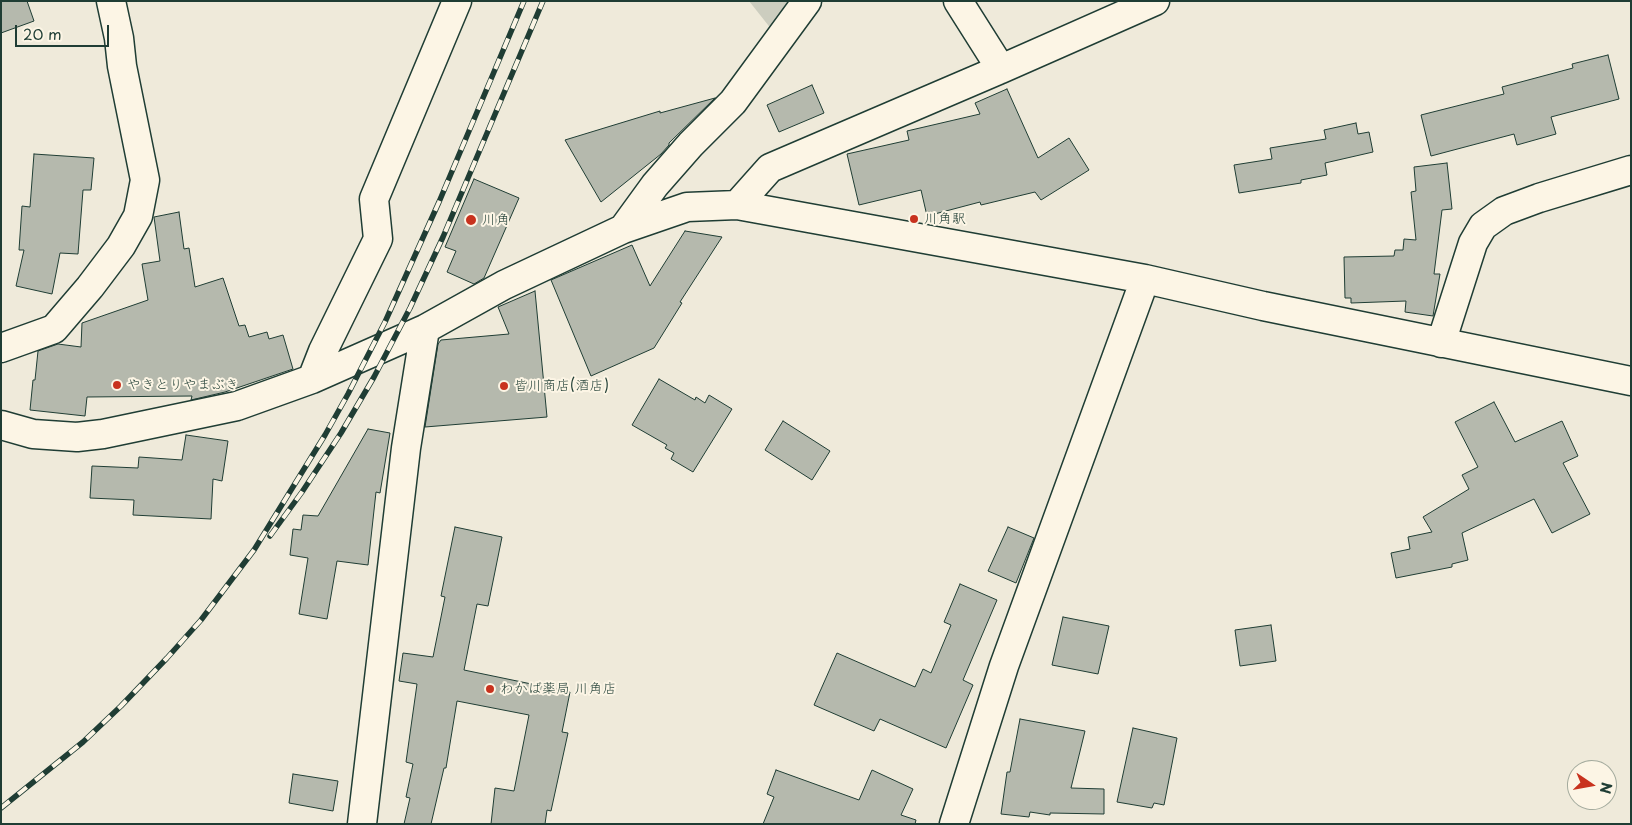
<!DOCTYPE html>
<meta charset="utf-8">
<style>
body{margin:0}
#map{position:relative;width:1632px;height:825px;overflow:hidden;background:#efeada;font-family:"Playpen Sans",sans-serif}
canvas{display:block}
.frame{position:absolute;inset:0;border:2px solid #1f3d34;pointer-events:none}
.north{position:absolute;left:1567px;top:760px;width:50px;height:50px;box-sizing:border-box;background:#fcf5e5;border:1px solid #a4ab9e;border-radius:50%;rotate:102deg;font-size:14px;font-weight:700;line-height:20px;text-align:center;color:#1f3d34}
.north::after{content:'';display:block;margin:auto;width:18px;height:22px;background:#c8321e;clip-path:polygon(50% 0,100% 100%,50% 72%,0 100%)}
.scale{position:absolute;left:15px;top:25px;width:94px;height:22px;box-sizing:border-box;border:2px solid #1f3d34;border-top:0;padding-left:6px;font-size:15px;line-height:18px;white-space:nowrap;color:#1f3d34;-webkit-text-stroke:4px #fcf5e5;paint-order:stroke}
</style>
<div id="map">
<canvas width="1632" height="825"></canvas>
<div class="frame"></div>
<div class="north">N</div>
<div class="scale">20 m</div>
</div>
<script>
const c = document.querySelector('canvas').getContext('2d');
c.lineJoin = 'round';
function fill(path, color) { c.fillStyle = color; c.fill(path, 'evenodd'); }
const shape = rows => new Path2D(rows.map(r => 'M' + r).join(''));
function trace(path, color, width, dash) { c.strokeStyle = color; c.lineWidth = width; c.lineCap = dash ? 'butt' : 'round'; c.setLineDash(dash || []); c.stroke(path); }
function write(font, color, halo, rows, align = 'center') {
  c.font = font + ' "Playpen Sans","Klee One",sans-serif'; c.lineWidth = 4; c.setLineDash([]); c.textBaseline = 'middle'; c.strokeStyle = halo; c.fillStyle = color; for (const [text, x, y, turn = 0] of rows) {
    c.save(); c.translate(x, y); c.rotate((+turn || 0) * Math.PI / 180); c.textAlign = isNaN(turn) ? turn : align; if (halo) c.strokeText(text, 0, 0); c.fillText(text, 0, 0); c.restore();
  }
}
fill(shape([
 [749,1,797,1,772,30]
]), '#cccdbf');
const building = shape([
 [1,1,27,1,34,21,1,33,1,1],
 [1608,55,1619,99,1551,117,1556,134,1517,145,1514,134,1431,156,1421,115,1504,94,1502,87,1573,68,1572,64,1608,55],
 [812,85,824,113,779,132,767,105,812,85],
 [1007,89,1038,158,1069,138,1089,170,1041,200,1035,192,981,205,980,202,927,216,921,190,859,205,847,154,909,140,907,131,980,114,975,103,1007,89],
 [715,98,669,143,669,145,661,154,601,202,565,140,660,111,660,113,715,98],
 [1356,123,1358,134,1369,132,1373,152,1325,163,1327,175,1301,180,1301,183,1239,193,1234,165,1272,159,1270,148,1326,139,1324,130,1356,123],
 [34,154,94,158,91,190,83,190,78,254,60,253,52,294,16,286,24,250,19,250,22,206,30,207,34,154],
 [1447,163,1452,209,1442,210,1434,274,1440,274,1433,316,1405,312,1406,301,1351,303,1351,298,1345,298,1344,257,1394,256,1395,250,1403,250,1404,239,1416,240,1411,192,1416,191,1414,167,1447,163],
 [474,179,519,198,484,278,474,284,447,272,456,251,445,247,474,179],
 [179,212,184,249,189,248,195,287,223,278,239,326,245,325,249,337,267,332,269,339,283,335,293,369,225,392,191,400,192,396,87,397,85,416,30,410,33,380,35,380,38,351,58,344,81,347,82,323,148,300,142,264,160,261,154,217,179,212],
 [685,231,722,237,680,302,682,303,654,348,591,376,551,280,632,245,650,286,685,231],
 [535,291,547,417,425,427,438,344,441,340,509,334,498,307,535,291],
 [659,379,695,400,696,397,705,403,709,395,732,409,693,472,671,459,674,453,665,448,667,445,632,425,659,379],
 [1494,402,1515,442,1562,421,1578,456,1563,463,1590,514,1552,533,1534,499,1462,533,1468,560,1452,564,1452,567,1396,578,1391,553,1410,549,1408,537,1432,532,1423,517,1469,489,1462,475,1478,467,1455,422,1494,402],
 [783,421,830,451,812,480,765,450,783,421],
 [368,429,390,433,380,493,376,492,368,565,337,561,327,619,299,614,308,558,290,555,293,529,301,530,303,515,318,516,368,429],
 [186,435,228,441,222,481,213,479,211,519,133,515,134,500,90,498,92,466,138,468,139,457,182,460,186,435],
 [455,527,502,537,488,606,477,604,464,670,570,692,562,732,568,733,551,811,547,810,545,824,491,824,495,788,514,791,529,715,457,701,446,768,444,768,431,824,404,824,410,798,406,797,413,764,406,762,417,684,399,681,403,653,433,657,445,597,441,596,455,527],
 [1008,527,1034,538,1016,583,988,571,1008,527],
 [960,584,997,600,963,680,973,685,946,748,880,719,874,731,814,705,837,653,915,687,923,669,931,673,951,625,944,622,960,584],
 [1063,617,1109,626,1098,674,1052,665,1063,617],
 [1271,625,1276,661,1240,666,1235,630,1271,625],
 [1020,719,1085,731,1071,788,1104,789,1104,814,1050,813,1050,815,1030,812,1029,817,1001,814,1007,772,1010,772,1020,719],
 [1133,728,1177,738,1164,805,1154,803,1152,808,1117,802,1133,728],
 [776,770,859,800,872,770,913,789,901,815,916,820,915,824,763,824,774,797,767,794,776,770],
 [293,774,338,781,333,811,289,803,293,774]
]);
fill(building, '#b5b9ad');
trace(building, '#1f3d34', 1);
const street = shape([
 [958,1,1001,69],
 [737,205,770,168,1001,69,1155,1],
 [623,229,655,185,691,144,733,102,807,1],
 [1441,343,1473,243,1483,226,1504,211,1539,198,1631,170],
 [1,348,54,329,90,287,121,246,138,216,145,180,122,66,119,38,111,1],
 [312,379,323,351,378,239,374,199,457,1],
 [1,425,33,434,77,437,103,434,237,406,312,379,425,329,504,285,623,229,687,207,737,205,1145,279,1263,306,1631,381],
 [362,824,406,448,425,329],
 [954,824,1004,666,1145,279]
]);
trace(street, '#1f3d34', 31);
trace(street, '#fcf5e5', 28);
const rail = shape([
 [270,536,302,492,341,433,374,377,410,308,443,237,543,1],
 [1,808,83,742,121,706,167,658,201,620,254,550,325,435,348,394,385,322,439,202,524,1]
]);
trace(rail, '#1f3d34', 5.5);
trace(rail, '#fcf5e5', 4, [11]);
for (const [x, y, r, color] of [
 [914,219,5,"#c8321e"],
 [471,220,6,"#c8321e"],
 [117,385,5,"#c8321e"],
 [504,386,5,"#c8321e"],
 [490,689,5,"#c8321e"]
]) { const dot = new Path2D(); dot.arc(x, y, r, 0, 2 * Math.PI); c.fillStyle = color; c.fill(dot); trace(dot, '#fcf5e5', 2); }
write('14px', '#1f3d34', '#fcf5e5', [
 ["川角駅",924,219],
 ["川角",482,220],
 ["やきとりやまぶき",127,385],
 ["皆川商店(酒店)",514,386],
 ["わかば薬局 川角店",500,689]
], 'left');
</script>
